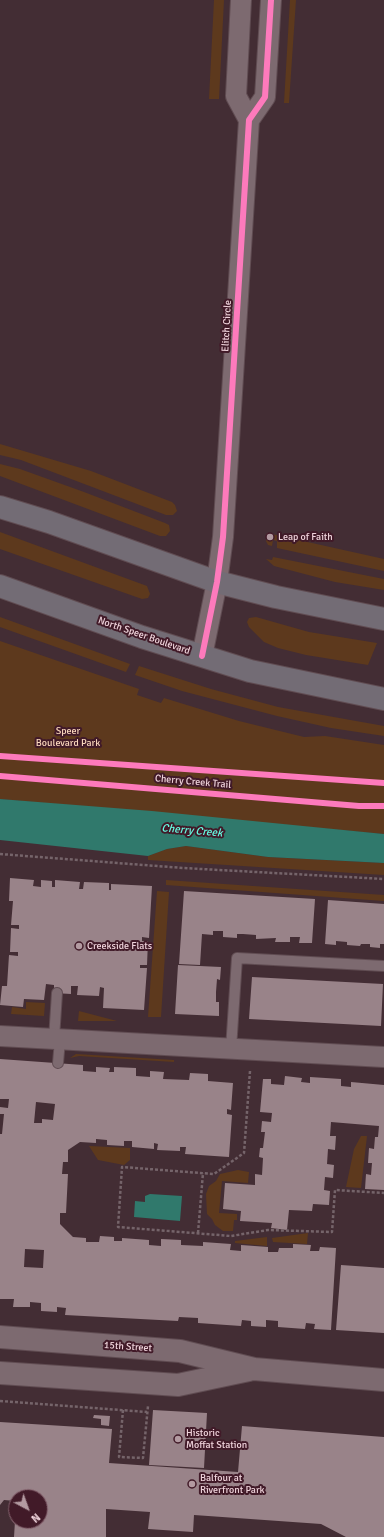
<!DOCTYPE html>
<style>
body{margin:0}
#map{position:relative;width:384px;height:1537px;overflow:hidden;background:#432d34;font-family:Signika,sans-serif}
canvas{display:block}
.north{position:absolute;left:8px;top:1489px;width:40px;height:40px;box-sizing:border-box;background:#411a28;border:1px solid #876470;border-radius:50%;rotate:139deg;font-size:11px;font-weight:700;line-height:16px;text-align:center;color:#f0d4dc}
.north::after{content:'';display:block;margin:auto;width:14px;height:18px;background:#b39aa1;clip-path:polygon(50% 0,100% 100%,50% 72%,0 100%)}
</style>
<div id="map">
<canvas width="384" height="1537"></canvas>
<div class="north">N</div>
</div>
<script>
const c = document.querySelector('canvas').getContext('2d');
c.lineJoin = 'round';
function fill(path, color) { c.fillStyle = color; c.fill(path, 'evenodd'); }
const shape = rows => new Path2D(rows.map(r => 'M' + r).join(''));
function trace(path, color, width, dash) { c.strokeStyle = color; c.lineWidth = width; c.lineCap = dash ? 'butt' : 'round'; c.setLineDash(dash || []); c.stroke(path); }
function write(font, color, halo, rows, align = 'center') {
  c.font = font + ' Signika,sans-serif'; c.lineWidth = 4; c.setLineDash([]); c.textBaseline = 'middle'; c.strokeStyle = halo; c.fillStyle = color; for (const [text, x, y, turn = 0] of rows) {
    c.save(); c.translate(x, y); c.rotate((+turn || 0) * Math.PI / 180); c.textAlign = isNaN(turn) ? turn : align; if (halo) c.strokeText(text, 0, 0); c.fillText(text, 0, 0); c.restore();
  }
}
fill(shape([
 [214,0,224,0,219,99,209,99],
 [290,0,296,0,289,103,284,103],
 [0,444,91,471,172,502,175,505,177,511,173,515,166,515,21,460,0,455],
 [0,464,20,469,84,492,165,523,169,525,170,531,166,536,160,536,0,476],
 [0,532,147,586,150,594,148,598,142,599,0,549],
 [267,533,384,559,384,571,277,548,277,541,273,540,272,546,268,545,266,541],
 [273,557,384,579,384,590,335,582,274,566,266,559,272,560],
 [0,617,130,664,126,672,0,627],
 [256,617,309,632,377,643,368,665,306,655,278,648,264,642,249,627,247,622,249,618],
 [0,641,139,689,137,695,161,703,164,698,239,721,304,737,325,736,384,745,384,834,0,799],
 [139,666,211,689,278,707,384,726,384,736,331,728,277,716,182,691,135,675],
 [186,846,268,857,384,863,384,875,148,860,148,856,167,849],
 [166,880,384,895,384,901,166,885],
 [157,891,169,892,161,1017,148,1017],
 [26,1002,45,1003,44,1016,11,1014,12,1007,26,1009],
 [79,1011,117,1021,78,1021],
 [76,1054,174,1060,174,1062,79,1056,70,1058],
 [361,1136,367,1136,361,1188,346,1187,354,1149],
 [89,1146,130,1148,130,1160,124,1165,98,1160],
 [238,1170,249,1172,248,1183,222,1181,219,1213,237,1214,237,1220,234,1220,233,1231,223,1231,215,1225,212,1219,207,1214,206,1194,209,1186,216,1181,220,1174],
 [308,1233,307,1244,273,1242,272,1238],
 [267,1237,267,1246,235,1243,235,1241]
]), '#5d391d');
fill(shape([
 [0,799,152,811,384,834,384,863,268,857,186,846,167,849,148,856,0,840],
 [150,1194,182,1196,180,1221,134,1217,135,1201,145,1202,145,1196]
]), '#30796c');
fill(shape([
 [10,878,34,880,33,886,41,887,41,880,52,881,52,887,55,887,55,880,80,882,79,889,83,889,84,882,109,883,109,890,111,890,111,884,152,886,149,938,142,937,142,941,148,941,147,965,140,965,140,968,147,968,144,1010,103,1008,104,988,100,987,99,996,77,995,78,986,71,986,71,994,54,993,54,985,46,984,44,1000,24,999,23,1007,0,1005,2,986,7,986,9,955,18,956,18,952,10,952,11,928,19,929,19,925,11,925,13,901,9,901],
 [184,891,315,899,312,943,299,943,300,937,290,937,290,942,275,942,276,938,256,939,256,935,243,934,237,934,237,938,223,937,223,931,213,931,213,935,202,934,200,965,179,964],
 [328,900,384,904,384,944,380,944,380,948,370,947,370,944,361,944,360,946,347,945,347,942,336,941,336,945,325,944],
 [178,965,221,967,220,980,217,979,216,992,216,1002,219,1002,219,1016,175,1014],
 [252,977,383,984,381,1026,249,1019],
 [0,1059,83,1065,83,1071,96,1072,96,1067,110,1068,109,1072,114,1072,114,1067,136,1068,136,1076,150,1077,150,1071,164,1072,163,1079,189,1080,190,1073,208,1074,208,1081,233,1083,231,1110,227,1109,227,1114,232,1115,229,1157,185,1154,186,1147,180,1147,180,1151,157,1150,158,1144,154,1143,154,1149,132,1147,132,1141,124,1141,124,1146,107,1145,107,1140,96,1139,96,1143,80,1142,68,1150,68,1162,63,1162,62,1174,68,1174,66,1213,60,1213,60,1224,73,1237,86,1238,86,1242,99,1242,100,1236,114,1237,114,1241,122,1241,122,1238,149,1240,149,1245,161,1246,161,1239,181,1240,181,1245,203,1246,203,1242,231,1244,230,1250,241,1251,241,1245,268,1247,268,1252,278,1252,279,1248,293,1248,293,1244,311,1245,310,1251,319,1251,320,1247,336,1248,331,1330,314,1329,315,1324,306,1323,305,1329,278,1327,278,1321,266,1320,266,1327,251,1326,251,1321,242,1320,241,1326,198,1323,198,1318,179,1317,178,1321,65,1315,66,1308,57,1307,57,1312,41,1311,41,1303,30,1302,30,1307,13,1307,14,1299,0,1299,0,1134,2,1134,4,1114,0,1114,0,1107,8,1108,9,1099,0,1099],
 [36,1102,55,1104,53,1120,42,1119,42,1123,34,1123],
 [25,1249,44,1250,43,1268,24,1267],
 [285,1076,302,1078,301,1082,310,1083,310,1077,341,1079,341,1086,351,1087,351,1082,384,1085,384,1190,365,1189,366,1174,371,1175,372,1163,368,1163,369,1148,374,1149,375,1137,378,1137,379,1126,331,1122,330,1136,336,1136,335,1150,328,1149,327,1164,334,1165,333,1178,325,1177,324,1190,330,1191,329,1205,313,1204,312,1211,289,1210,287,1230,271,1228,272,1223,240,1221,241,1211,223,1209,225,1183,255,1185,255,1174,262,1175,263,1158,259,1157,260,1148,263,1148,265,1132,261,1132,262,1121,271,1122,272,1113,260,1112,263,1079,271,1079,271,1084,284,1085],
 [341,1265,384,1268,384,1333,336,1330],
 [153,1410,207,1413,204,1468,149,1465],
 [94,1415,110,1416,109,1426,101,1425,101,1419,93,1418],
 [0,1422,112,1429,109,1463,238,1472,242,1426,384,1437,384,1537,346,1537,321,1524,194,1515,193,1532,148,1529,150,1512,106,1509,106,1537,14,1537,15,1521,40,1521,40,1497,16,1497,16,1501,4,1500,0,1505]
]), '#998389');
const lane = shape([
 [54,1039,57,993],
 [231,1049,237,958,384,966],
 [58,1063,60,1040]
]);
const street = shape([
 [241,0,236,96,249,120],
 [202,656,217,582,223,537,249,120,265,97,271,0],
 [0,1036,384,1057]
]);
const secondary = shape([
 [0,1337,180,1351,254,1369,384,1380],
 [0,1373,178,1385,249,1370]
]);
const primary = shape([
 [0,507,49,522,217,582,276,597,384,619],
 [0,586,142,637,250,671,384,699]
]);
trace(lane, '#604c52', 12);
trace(street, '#604c52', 22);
trace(secondary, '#604c52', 24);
trace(primary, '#604c52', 24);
trace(shape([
 [0,854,183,868,384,879],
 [250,1071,244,1153,214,1174,122,1167,118,1227,231,1236,268,1230,332,1232,335,1190,384,1193],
 [198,1233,203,1173],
 [0,1401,147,1412],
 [123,1410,119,1457,143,1458,148,1406]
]), '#75646a', 2.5, [3, 2]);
trace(lane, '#7d6a70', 10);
trace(street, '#7d6a70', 20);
trace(secondary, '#7d6a70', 22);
trace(primary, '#736c75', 22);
trace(shape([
 [202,656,217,582,223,537,249,120,265,97,271,0],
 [0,756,384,783],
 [0,776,359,806,384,806]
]), '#fd7abc', 6);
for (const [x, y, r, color] of [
 [270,537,4,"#b39aa1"],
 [79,946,4,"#b39aa1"],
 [178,1439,4,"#b39aa1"],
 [192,1484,4,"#b39aa1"]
]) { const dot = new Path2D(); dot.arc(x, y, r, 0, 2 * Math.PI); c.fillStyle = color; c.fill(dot); trace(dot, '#411a28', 1.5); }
write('10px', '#f0d4dc', '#411a28', [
 ["Elitch Circle",227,326,-87],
 ["North Speer Boulevard",144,636,19],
 ["Cherry Creek Trail",193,782,5],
 ["15th Street",128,1347,4]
]);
write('10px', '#f0d4dc', '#411a28', [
 ["Leap of Faith",278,537],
 ["Creekside Flats",87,946],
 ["Historic",186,1433],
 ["Moffat Station",186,1445],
 ["Balfour at",200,1478],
 ["Riverfront Park",200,1490]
], 'left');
write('10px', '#fad7bc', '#411a28', [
 ["Speer",68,731],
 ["Boulevard Park",68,743]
]);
write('italic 11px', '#66fae1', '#411a28', [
 ["Cherry Creek",192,831,5]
]);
</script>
